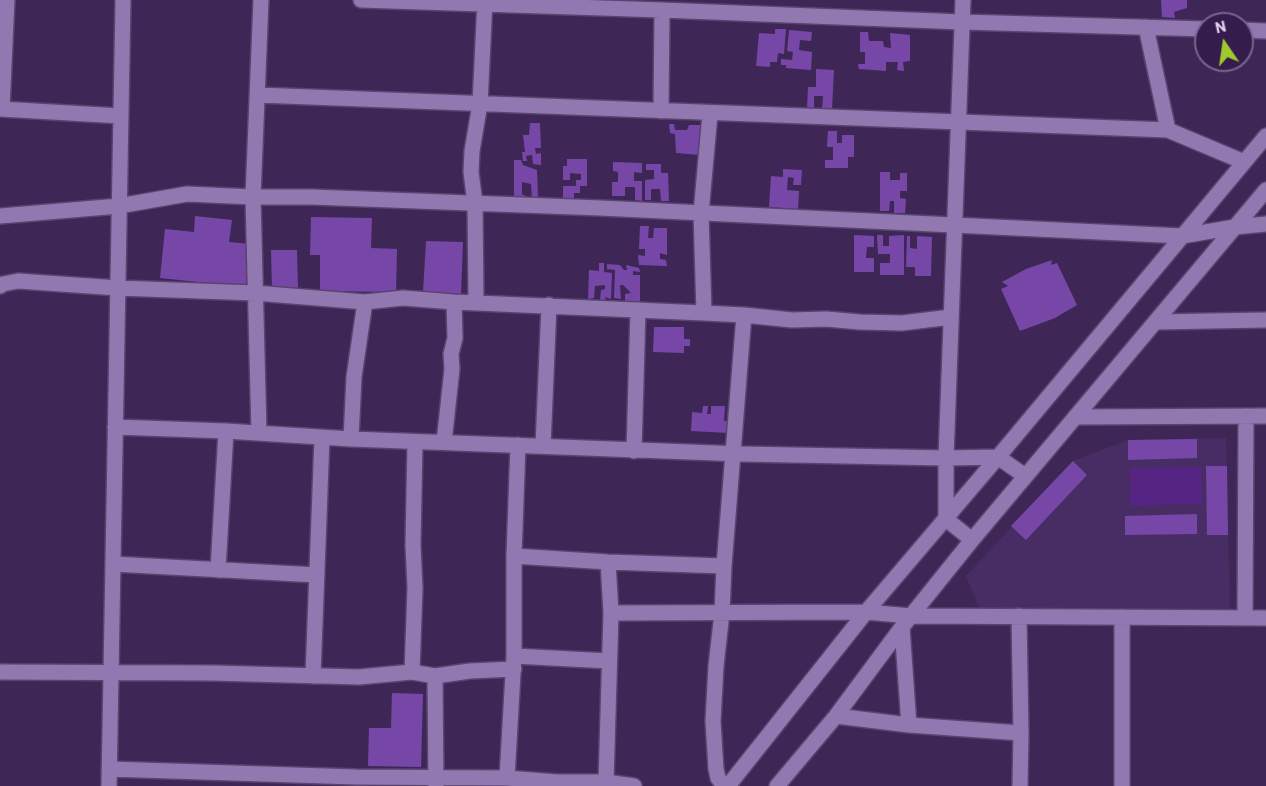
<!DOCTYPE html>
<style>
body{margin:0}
#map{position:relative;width:1266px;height:786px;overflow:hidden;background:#3e2757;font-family:Barlow,sans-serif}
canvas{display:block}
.north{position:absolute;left:1194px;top:12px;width:60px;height:60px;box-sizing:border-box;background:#341d4c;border:2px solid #78658e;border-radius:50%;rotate:347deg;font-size:16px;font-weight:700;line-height:24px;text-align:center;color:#dfd2f0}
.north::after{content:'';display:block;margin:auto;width:21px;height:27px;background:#9fca2d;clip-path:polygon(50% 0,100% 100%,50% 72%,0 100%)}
</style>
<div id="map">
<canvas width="1266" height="786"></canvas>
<div class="north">N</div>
</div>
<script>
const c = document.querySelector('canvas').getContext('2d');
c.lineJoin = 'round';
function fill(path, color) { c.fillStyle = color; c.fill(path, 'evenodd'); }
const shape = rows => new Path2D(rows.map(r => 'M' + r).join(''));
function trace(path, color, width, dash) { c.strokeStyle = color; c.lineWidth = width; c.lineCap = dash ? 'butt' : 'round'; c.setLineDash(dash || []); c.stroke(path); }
fill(shape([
 [1226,438,1230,609,979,608,966,576,1073,461,1128,440]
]), '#482d64');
fill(shape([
 [1201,467,1202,504,1130,506,1130,468]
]), '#562583');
fill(shape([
 [1161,0,1187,0,1187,8,1174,12,1175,18,1162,17],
 [775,29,786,29,784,54,778,53,777,62,770,62,770,67,756,66,759,33,775,34],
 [789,30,812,32,811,41,800,40,799,50,812,52,811,70,786,68,786,65,781,65,781,59,792,60,793,52,787,51],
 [860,32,868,32,869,41,883,41,884,47,891,48,890,33,910,35,910,61,903,62,904,71,897,70,898,62,886,62,886,71,859,69,858,64,865,64,865,52,860,52],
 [816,69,834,70,832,110,822,110,823,96,814,96,814,109,807,109,808,87,816,87],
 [530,123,540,123,541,148,535,148,536,154,541,153,541,165,533,164,532,155,526,156,527,161,523,161,522,152,525,152,523,135,529,135],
 [669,124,674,124,675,130,687,130,689,125,700,125,700,155,676,153,675,134,670,133],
 [828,131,837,131,837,143,842,143,842,135,854,135,854,157,848,157,848,168,825,168,825,160,833,160,833,147,827,147],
 [567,159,587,159,587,186,580,186,580,193,574,193,574,198,563,198,563,186,576,186,576,180,581,180,581,174,570,173,570,180,563,180,563,166,567,166],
 [514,160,521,160,523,165,537,170,538,198,532,199,531,184,522,182,522,195,525,195,525,199,514,197],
 [613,162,642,163,642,173,634,172,634,181,642,181,642,201,635,200,635,187,625,187,625,196,612,196,612,182,618,182,618,172,613,171],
 [646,164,661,164,661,173,668,173,669,201,661,201,660,189,651,189,651,200,645,200,645,180,654,179,654,170,646,170],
 [783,169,802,170,801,185,793,185,794,178,788,177,787,190,799,191,798,209,769,207,771,176,783,177],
 [880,172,890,172,890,180,900,180,900,173,907,173,907,191,900,191,900,198,906,199,905,213,894,213,894,201,890,201,889,211,880,211],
 [195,216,232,220,229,242,250,244,246,287,160,278,165,229,194,232],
 [311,217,372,218,371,248,397,249,396,292,320,291,320,255,310,255],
 [640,226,649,226,648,238,653,238,654,228,667,228,667,255,660,253,660,259,666,260,667,266,639,265,638,255,645,256,645,249,639,249],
 [854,235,874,236,874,247,867,247,866,258,874,258,874,272,854,272],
 [877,235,883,235,883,246,889,246,889,236,904,235,904,275,880,275,880,263,890,263,890,254,878,254],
 [907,236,910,236,910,248,917,249,917,236,932,237,931,276,915,276,915,267,906,267],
 [426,241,463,242,461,295,423,292],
 [271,250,297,250,298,289,272,289],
 [1052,260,1051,265,1057,263,1077,305,1055,318,1020,331,1001,289,1008,286,1002,282,1026,269],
 [599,263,604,263,604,272,612,273,611,299,605,297,606,301,600,301,601,290,605,289,605,285,595,286,594,298,588,299,589,270,599,271],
 [607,264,620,265,624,270,627,270,626,265,639,268,640,272,633,271,633,275,640,275,640,301,625,301,625,294,631,293,623,285,620,285,621,299,614,298,615,270,607,269],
 [654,327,684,327,684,339,690,339,690,346,684,346,684,353,653,352],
 [703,406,708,406,707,414,711,414,711,406,725,406,724,421,730,421,729,433,691,431,692,412,702,413],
 [1197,439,1197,458,1128,460,1128,440],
 [1073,461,1087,475,1026,540,1011,526],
 [1206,466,1227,466,1228,535,1207,535],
 [1197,514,1197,534,1125,535,1125,516],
 [392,693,423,694,421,767,368,766,369,728,391,728]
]), '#7747a8');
const street = shape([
 [361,0,662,10,962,22,1206,29],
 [963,0,946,458,946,519,972,540],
 [1146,27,1168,130],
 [1242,30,1266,31],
 [258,95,1168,130,1244,162],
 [0,109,121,116],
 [2,109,7,0],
 [661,111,662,10],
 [0,216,119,206,187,194,253,197,312,197,600,208,1182,236,1235,227,1266,224],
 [0,286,3,284,18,281,118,288,255,293,365,302,403,298,454,302,704,313,744,315,792,320,826,319,860,322,902,323,951,317],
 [476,302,475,203,471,172,472,151,480,104,485,0],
 [704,313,701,213,710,114],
 [1155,322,1266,320],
 [1075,417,1266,416],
 [115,427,226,431,351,439,742,454,946,458,998,457,1025,476],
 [259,433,253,197,261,0],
 [351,439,354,377,365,302],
 [444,442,452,369,451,354,455,338,454,302],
 [543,446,549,305],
 [634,451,638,310],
 [514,556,608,562,724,566],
 [113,564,317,575],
 [218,570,226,431],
 [611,613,866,612,911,616,1266,618],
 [1019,616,1021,733,1020,786],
 [1122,617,1122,786],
 [1245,618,1246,416],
 [902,627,909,725],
 [514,656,609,661],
 [0,672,214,673,359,677,412,672,435,676,470,671,514,669],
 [412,672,415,588,413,545,415,442],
 [313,676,322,438],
 [435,676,436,786],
 [836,716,909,725,1021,733],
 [109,769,356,777,507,778,557,782,606,782,634,786],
 [507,778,514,656,514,556,518,445],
 [606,782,611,613,608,562],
 [109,786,123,0],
 [724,786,718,778,716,769,713,721,716,666,722,613,724,566,744,315],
 [728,786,866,612,998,457,1266,136],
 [777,786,836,716,902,627,972,540,1266,190]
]);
trace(street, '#59446e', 18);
trace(street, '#9178b0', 15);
</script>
